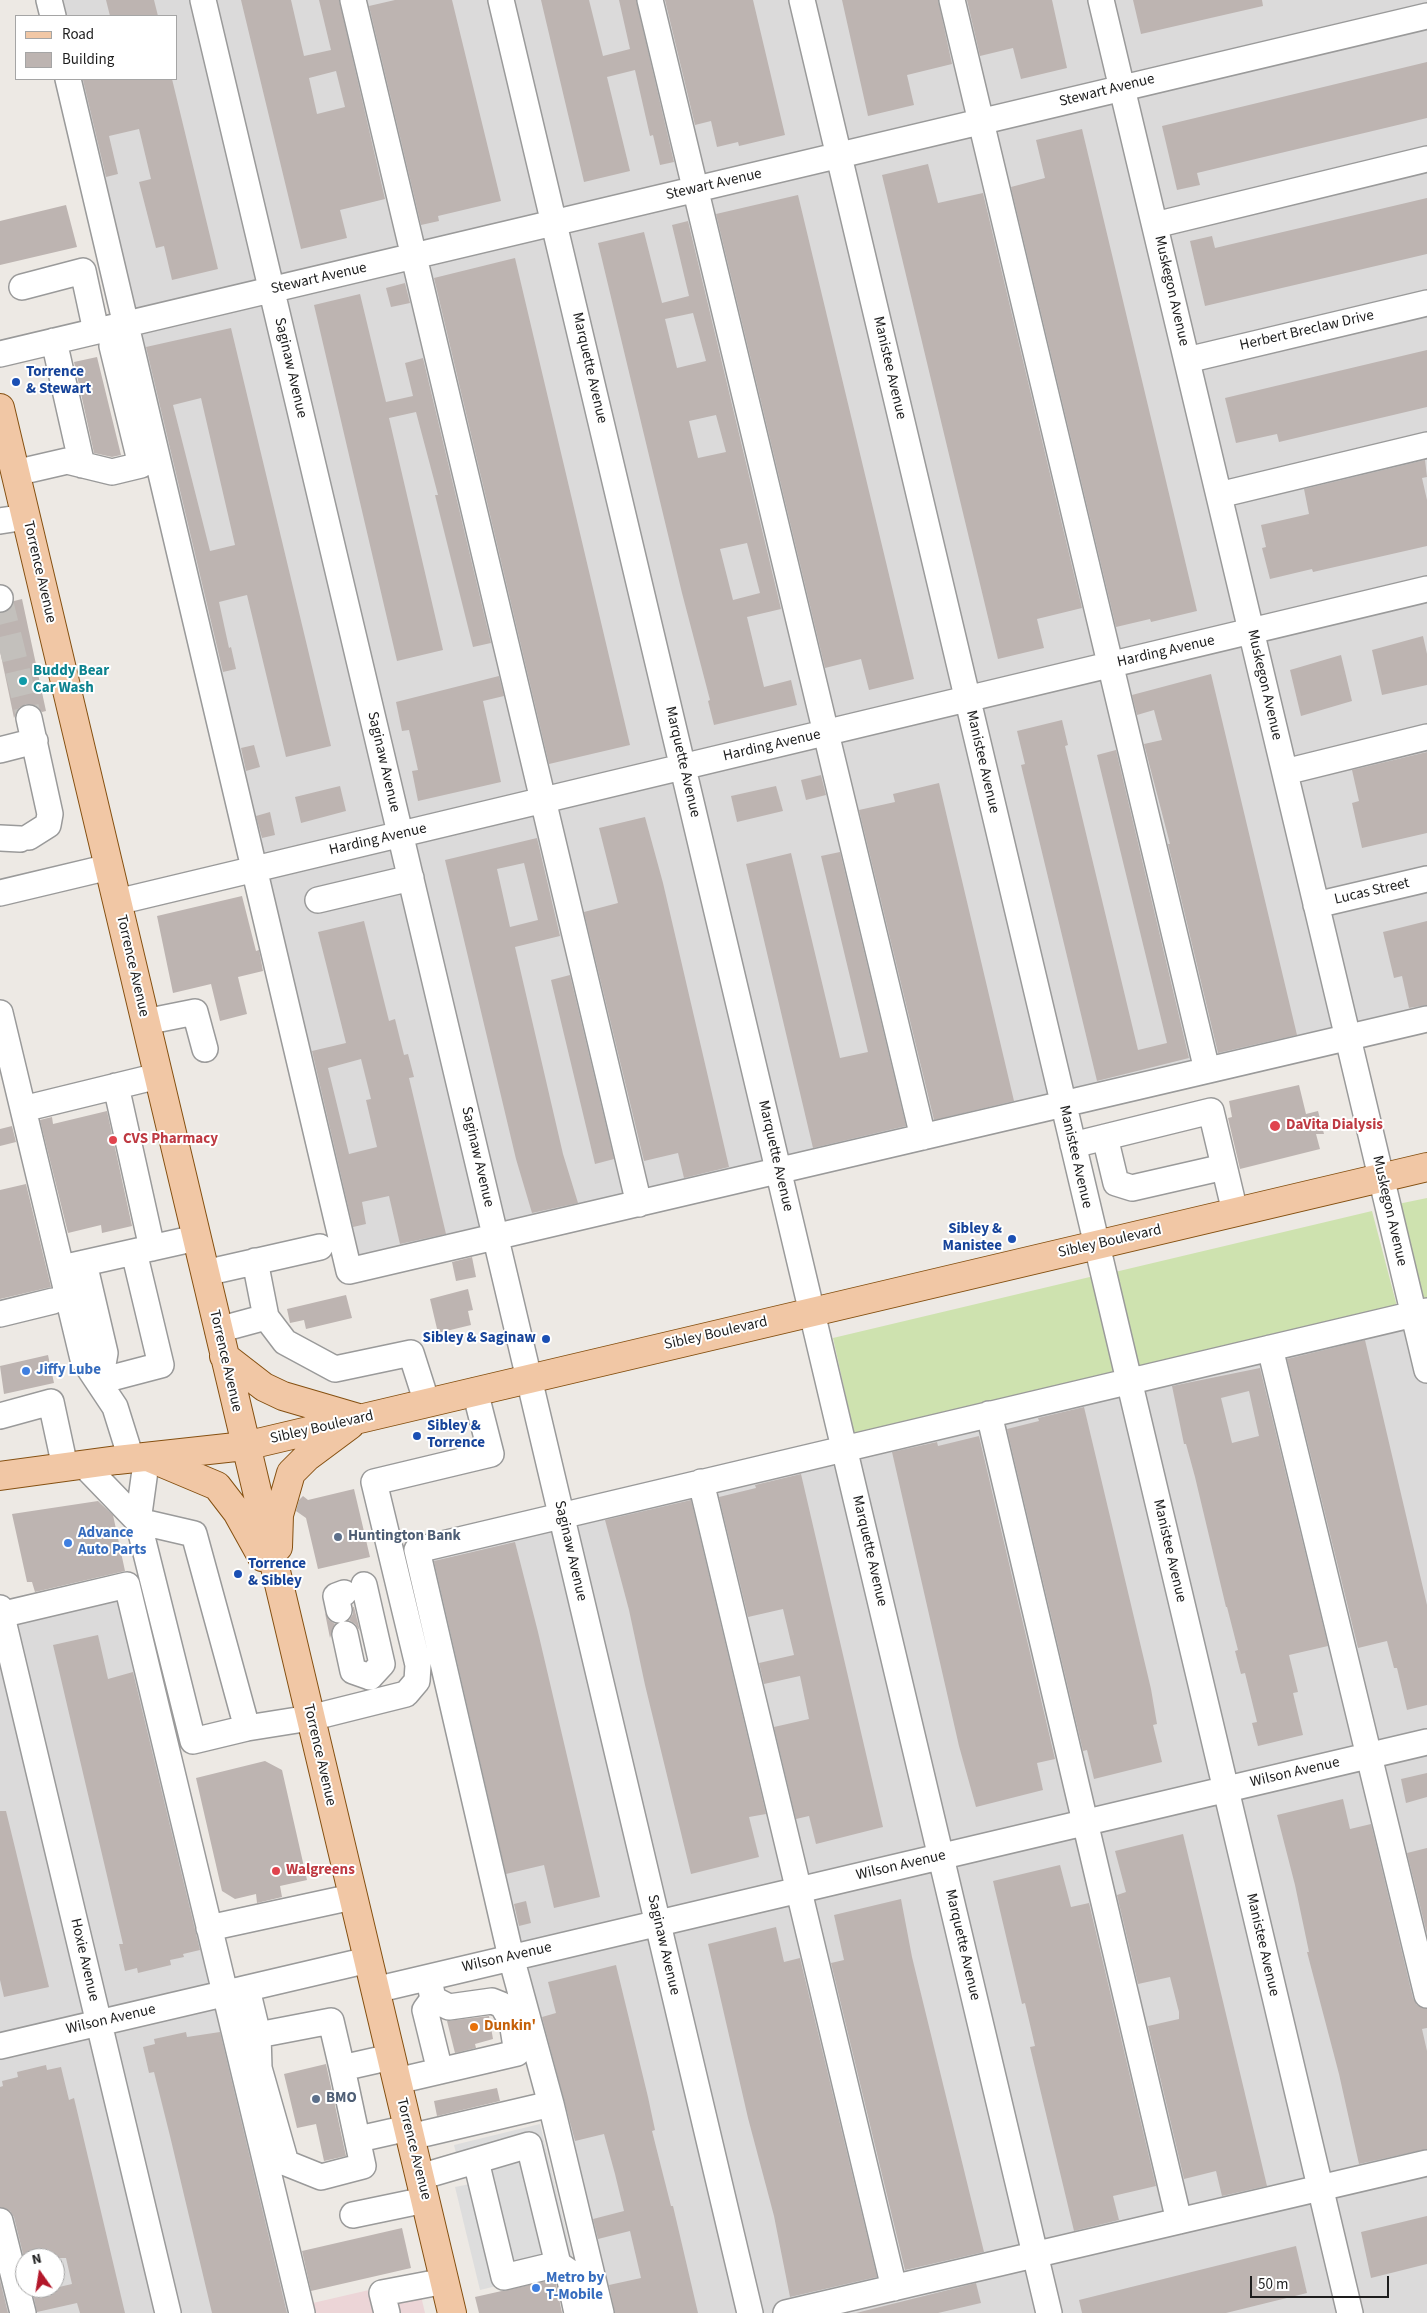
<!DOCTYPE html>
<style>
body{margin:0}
#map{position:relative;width:1427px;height:2313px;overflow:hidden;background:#ede9e4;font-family:"Source Sans 3",sans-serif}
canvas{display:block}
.legend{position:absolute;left:15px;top:15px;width:162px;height:65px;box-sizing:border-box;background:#fff;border:1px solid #a5a5a5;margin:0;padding:6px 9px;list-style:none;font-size:15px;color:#1d1d1d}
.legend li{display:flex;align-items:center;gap:10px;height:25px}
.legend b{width:25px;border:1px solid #a5a5a5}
.north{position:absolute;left:15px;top:2248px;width:50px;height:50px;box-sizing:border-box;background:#fff;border:1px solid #a5a5a5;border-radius:50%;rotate:347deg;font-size:14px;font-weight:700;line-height:20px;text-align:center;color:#1d1d1d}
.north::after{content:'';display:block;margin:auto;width:18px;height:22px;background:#b3172a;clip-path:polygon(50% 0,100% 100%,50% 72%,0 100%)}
.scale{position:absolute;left:1250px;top:2276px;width:139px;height:22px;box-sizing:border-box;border:2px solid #1d1d1d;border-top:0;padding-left:6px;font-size:15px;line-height:18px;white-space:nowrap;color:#1d1d1d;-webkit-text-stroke:4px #fff;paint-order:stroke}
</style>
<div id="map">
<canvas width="1427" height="2313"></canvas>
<ul class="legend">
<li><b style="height:6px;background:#f1c7a5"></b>Road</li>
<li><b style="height:14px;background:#bdb4b1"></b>Building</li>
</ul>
<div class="north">N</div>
<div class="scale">50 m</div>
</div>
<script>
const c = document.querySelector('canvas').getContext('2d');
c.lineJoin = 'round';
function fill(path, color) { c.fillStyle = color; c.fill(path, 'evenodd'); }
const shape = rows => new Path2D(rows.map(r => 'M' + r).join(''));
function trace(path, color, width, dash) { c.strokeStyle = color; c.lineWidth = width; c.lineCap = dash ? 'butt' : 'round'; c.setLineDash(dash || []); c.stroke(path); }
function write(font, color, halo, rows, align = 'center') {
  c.font = font + ' "Source Sans 3",sans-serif'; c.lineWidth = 4; c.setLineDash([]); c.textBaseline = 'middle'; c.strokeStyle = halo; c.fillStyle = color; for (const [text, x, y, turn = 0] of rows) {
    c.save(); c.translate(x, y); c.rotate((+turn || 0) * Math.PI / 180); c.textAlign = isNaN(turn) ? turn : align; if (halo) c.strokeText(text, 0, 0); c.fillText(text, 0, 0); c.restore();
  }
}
fill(shape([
 [50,0,1427,0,1427,1019,349,1271,68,79,176,79,176,16,53,16],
 [1427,1312,1427,2313,599,2313,417,1550],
 [135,1575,306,2313,0,2313,0,1606],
 [25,2258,55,2258,55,2288,25,2288]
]), '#dbdada');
fill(shape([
 [417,2279,425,2313,306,2313,304,2305]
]), '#ecd5d7');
fill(shape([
 [1427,1198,1427,1308,1422,1309,1398,1204],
 [1372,1211,1399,1314,1139,1374,1115,1272],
 [1094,1276,1118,1379,856,1442,833,1338]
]), '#cee2af');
fill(shape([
 [540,2124,575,2267,480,2290,455,2187,470,2184,469,2176,462,2177,454,2145]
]), '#ddd');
fill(shape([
 [106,0,154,0,158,16,110,16],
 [241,0,291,0,304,56,331,50,319,0,339,0,385,199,340,210,347,238,301,249],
 [336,71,345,107,317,114,309,78],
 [395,0,452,0,501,201,438,216,439,221,421,225,369,6],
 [541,0,589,0,603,56,630,49,619,0,636,0,674,162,660,165,653,135,650,136,635,70,607,77,630,171,584,182],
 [665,0,753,0,785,135,739,146,738,142,717,147,711,121,695,125],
 [842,0,938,0,952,64,907,75,914,105,868,116],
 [967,0,1052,0,1067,68,1021,79,1013,48,980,56],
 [1133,0,1262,0,1263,6,1141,34],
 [1427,62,1427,118,1197,173,1200,185,1177,190,1162,126],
 [88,79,172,79,218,269,172,280,164,246,156,248,139,182,151,179,139,129,109,136,118,174,106,177,83,80],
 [1082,129,1197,611,1151,622,1150,619,1116,627,1011,187,1045,178,1036,140],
 [928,164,938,203,983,193,1082,608,1037,619,1044,648,998,659,882,175],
 [798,195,914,679,869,690,861,659,825,668,716,214],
 [1427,198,1427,254,1205,306,1190,241,1212,236,1215,248],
 [66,205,77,247,0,265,0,221],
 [688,221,781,609,747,617,764,687,791,680,797,705,714,725,708,701,710,700,682,593,598,243,644,232,662,303,689,296,672,225],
 [693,313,706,361,677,368,665,319],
 [716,415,726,452,698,458,689,421],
 [747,543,760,593,733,600,720,549],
 [515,258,630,745,549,764,434,278],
 [405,283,410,303,391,307,386,288],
 [360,294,386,402,413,396,405,363,423,358,491,643,473,647,435,495,438,495,416,412,389,418,443,650,397,661,314,305],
 [231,328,331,746,286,757,247,595,219,602,229,648,231,647,236,669,223,672,146,347],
 [201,398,235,545,210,551,173,405],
 [1427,350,1427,407,1279,442,1277,434,1236,443,1225,398],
 [97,357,121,455,112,457,94,453,74,362],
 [1425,460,1427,477,1422,478,1427,500,1427,546,1313,572,1312,569,1270,579,1262,548,1266,547,1261,525,1309,514,1304,489],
 [22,599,46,711,42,712,34,705,26,704,19,708,14,718,0,651,0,613,8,611,14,601],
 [1423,636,1427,654,1427,685,1382,695,1372,650],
 [1341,655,1352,701,1301,716,1290,670],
 [1211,674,1297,1035,1218,1053,1168,844,1170,844,1144,744,1162,740,1154,710,1137,715,1132,695],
 [499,676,504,696,483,701,501,782,418,801,412,771,418,770,409,730,402,731,396,702],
 [1062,720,1068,745,1065,746,1138,1050,1167,1043,1097,755,1116,750,1189,1058,1097,1081,1021,765,1025,764,1017,731],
 [254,745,260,767,246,771,241,748],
 [1427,752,1427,833,1362,848,1352,803,1359,801,1352,770],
 [821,775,826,795,806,800,801,780],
 [939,783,1014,1101,934,1120,859,810,895,802,893,794],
 [340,786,346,811,301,823,295,797],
 [776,786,783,811,737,822,731,796],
 [270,812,275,835,262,838,256,816],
 [645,817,663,883,729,1167,684,1178,678,1153,644,1161,584,912,618,903,599,828],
 [537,838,560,936,515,947,563,1154,578,1203,532,1213,516,1159,445,860],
 [524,863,538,920,510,927,497,869],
 [840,852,906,1126,813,1148,746,864,791,853,840,1058,868,1052,821,856],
 [242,896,256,951,259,950,263,971,238,977,247,1014,220,1021,211,984,173,993,157,916],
 [364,921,389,1021,395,1019,404,1055,408,1054,414,1077,409,1078,446,1234,400,1244,389,1196,362,1202,366,1224,353,1227,312,1051,346,1043,318,932],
 [361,1059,371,1099,366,1100,377,1147,349,1154,328,1068],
 [1427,921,1427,1005,1409,1008,1402,976,1394,978,1383,932],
 [570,975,614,1159,595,1164,551,980],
 [1299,1085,1306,1114,1318,1111,1324,1134,1316,1134,1320,1149,1240,1169,1228,1118,1232,1117,1229,1101],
 [107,1111,132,1226,102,1233,101,1225,68,1233,40,1120,52,1117,53,1124],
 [12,1126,16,1142,0,1146,0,1129],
 [26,1184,51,1287,0,1299,0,1190],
 [472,1257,476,1277,456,1281,452,1262],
 [468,1289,473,1310,468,1311,471,1325,438,1333,430,1299],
 [346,1295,352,1318,306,1329,304,1320,290,1323,287,1309],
 [1365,1340,1427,1605,1427,1705,1407,1710,1397,1668,1394,1668,1387,1641,1358,1648,1287,1359],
 [48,1355,54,1383,4,1394,0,1366],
 [1260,1368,1328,1646,1289,1655,1298,1692,1293,1693,1303,1735,1258,1746,1252,1723,1257,1722,1245,1673,1241,1674,1235,1651,1238,1650,1227,1607,1226,1607,1195,1477,1186,1444,1184,1444,1172,1386],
 [1249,1391,1259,1436,1232,1443,1221,1398],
 [1084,1407,1151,1689,1157,1724,1153,1725,1162,1762,1094,1779,1087,1750,1083,1751,1007,1429,1039,1421,1038,1418],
 [979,1436,1055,1759,1037,1763,1043,1790,976,1807,959,1746,892,1452,937,1442,938,1446],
 [801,1474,883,1827,816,1844,809,1816,796,1819,774,1727,809,1719,800,1676,764,1684,759,1663,794,1655,783,1609,748,1617,719,1497,756,1488,755,1485],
 [354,1489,370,1557,318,1569,306,1518,296,1511,299,1500,303,1496,308,1500],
 [691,1500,766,1814,749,1817,759,1857,691,1874,645,1685,629,1610,605,1520],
 [98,1501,113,1515,125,1571,35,1592,32,1582,27,1582,12,1514],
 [515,1542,538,1632,600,1897,554,1908,544,1865,506,1874,434,1561],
 [353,1607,354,1607,360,1631,355,1624,349,1620,353,1614],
 [325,1613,329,1620,335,1624,330,1638],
 [98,1635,108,1679,133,1672,200,1950,183,1954,184,1957,170,1960,171,1965,138,1973,137,1968,125,1971,119,1944,123,1944,53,1645],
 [265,1761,282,1770,307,1880,280,1886,282,1897,257,1903,256,1894,235,1899,222,1891,196,1778],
 [1427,1773,1427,1797,1406,1803,1401,1779],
 [1343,1799,1350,1829,1371,1824,1413,1998,1417,2005,1427,2009,1427,2028,1422,2029,1427,2051,1427,2149,1359,2164,1339,2074,1307,1952,1309,1952,1295,1885,1277,1815],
 [0,1811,6,1811,49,1987,4,1997,0,1980],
 [1183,1834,1267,2186,1222,2196,1216,2171,1184,2179,1148,2026,1179,2019,1179,2012,1170,1977,1138,1984,1117,1895,1126,1892,1115,1851],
 [1427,1848,1427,1934,1407,1853],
 [1060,1865,1071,1907,1089,1903,1156,2186,1113,2196,1119,2220,1074,2231,1030,2047,1035,2046,1025,2003,1022,2004,993,1881],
 [901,1899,912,1957,984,2252,905,2270,831,1963,844,1960,834,1915],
 [526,1901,531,1923,519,1926,514,1904],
 [776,1927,784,1962,800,1958,877,2277,790,2297,774,2216,748,2118,708,1944],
 [616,1965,648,2097,655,2130,652,2131,671,2206,673,2206,698,2313,615,2313,609,2285,641,2278,630,2231,598,2239,593,2219,624,2211,615,2174,604,2134,575,2141,542,2017,556,2013,548,1982],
 [489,2016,493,2039,475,2044,476,2048,455,2053,447,2021],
 [186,2032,187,2037,220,2032,287,2313,212,2313,170,2136,154,2072,149,2073,143,2047,155,2044,154,2039],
 [326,2064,346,2156,324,2161,316,2124,297,2128,284,2074],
 [46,2065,47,2070,61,2067,69,2100,74,2098,125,2313,80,2313,77,2303,37,2312,33,2293,72,2284,66,2258,25,2258,25,2262,14,2217,10,2211,0,2207,0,2087,3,2086,2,2081,18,2077,17,2072],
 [497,2088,500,2101,437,2116,434,2101],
 [1427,2216,1427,2264,1371,2278,1361,2232],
 [402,2228,411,2268,311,2291,302,2251],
 [1296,2246,1307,2293,1226,2313,1082,2313,1079,2300],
 [555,2279,562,2313,479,2313,475,2297],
 [0,2280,8,2313,0,2313],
 [976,2283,981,2303,938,2313,856,2313]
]), '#bdb4b1');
trace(shape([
 [0,599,29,718]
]), '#c3c0bc', 25, [25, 12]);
const minor = shape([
 [49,0,53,16],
 [203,0,750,2313],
 [353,0,639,1204],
 [501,0,1049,2313],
 [650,0,923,1137],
 [802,0,1350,2313],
 [952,0,1207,1070],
 [1101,0,1427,1370],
 [68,79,349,1271,1427,1019],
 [1155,225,1427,159],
 [22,287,83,271,96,331],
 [54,341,82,465],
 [0,354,1427,16],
 [1187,360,1427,303],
 [15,473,67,461,112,472,141,465,112,346],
 [1219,495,1427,445],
 [0,521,26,517],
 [0,598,0,599],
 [0,750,35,741],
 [1285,772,1427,737],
 [29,837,48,825,50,814,29,718],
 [0,838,20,839],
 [0,893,109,867],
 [318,900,411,878],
 [117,902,1427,589],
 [1316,905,1427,879],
 [0,1013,83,1359,115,1407,131,1458],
 [145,1022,195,1012,205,1049],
 [116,1086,152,1248],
 [23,1109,158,1076],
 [1105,1137,1116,1183,1132,1188,1224,1167],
 [1073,1145,1211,1111,1235,1212],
 [255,1261,266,1317],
 [84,1263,105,1353,100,1381],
 [62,1268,196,1238],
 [205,1273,320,1247],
 [0,1314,53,1301],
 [218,1330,266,1317,285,1342,335,1369,411,1353,427,1403],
 [1270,1348,1427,1995],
 [100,1381,161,1365,134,1252],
 [989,1414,1179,2221],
 [0,1416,51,1402,65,1467],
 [147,1456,138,1521,193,1741,247,1728,310,1718,406,1694,417,1681,418,1665,374,1482,491,1454,475,1391],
 [83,1464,138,1521,194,1534,247,1728],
 [701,1482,894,2288],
 [364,1585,382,1664,370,1677],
 [0,1608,168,2313],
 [339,1610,336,1596,344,1593],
 [0,1615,127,1585,302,2313],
 [345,1634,353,1671,370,1677],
 [209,1928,352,1897],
 [430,1984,433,1999,425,2010,440,2071],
 [247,1989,258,2035,331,2021,342,2068,391,2057],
 [375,1990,1427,1742],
 [258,2035,259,2068,286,2163,321,2177,363,2166,342,2068],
 [0,2046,368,1960],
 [397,2081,517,2053,512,2022,502,2005,492,2001,449,2007,433,1999],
 [410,2137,551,2104],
 [359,2139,408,2128],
 [476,2161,504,2277,558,2264,568,2271,577,2313],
 [420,2177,529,2145,558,2264],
 [353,2215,425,2200],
 [0,2221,23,2313],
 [387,2313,382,2293,445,2281],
 [601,2313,551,2104,511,1957,417,1550,1427,1311],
 [786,2313,1427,2163]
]);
const major = shape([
 [0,408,452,2313],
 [224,1356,264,1387,283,1396,358,1418],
 [148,1457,217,1486,237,1512,262,1557],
 [0,1476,117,1460,245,1446,1427,1167],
 [278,1547,279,1515,291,1473,307,1457,350,1425]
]);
trace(minor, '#9a9a9a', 28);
trace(major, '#855011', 30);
trace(minor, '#fff', 25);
trace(major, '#f1c7a5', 28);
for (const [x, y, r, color] of [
 [16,382,5,"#1a4fb4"],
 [23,681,5,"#0f9aa8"],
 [1275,1126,6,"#e0444e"],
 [113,1140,5,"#e0444e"],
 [1012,1239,5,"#1a4fb4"],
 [546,1339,5,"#1a4fb4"],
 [26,1371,5,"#3f7fe0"],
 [417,1436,5,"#1a4fb4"],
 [338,1537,5,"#5c6f8a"],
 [68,1543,5,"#3f7fe0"],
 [238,1574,5,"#1a4fb4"],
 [276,1871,5,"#e0444e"],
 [474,2027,5,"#e8710a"],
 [316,2099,5,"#5c6f8a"],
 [536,2288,5,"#3f7fe0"]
]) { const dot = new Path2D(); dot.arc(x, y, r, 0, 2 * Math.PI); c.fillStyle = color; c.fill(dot); trace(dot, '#fff', 2); }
write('15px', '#1d1d1d', '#fff', [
 ["Stewart Avenue",1107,91,-14],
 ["Stewart Avenue",714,185,-13],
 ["Stewart Avenue",319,279,-13],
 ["Muskegon Avenue",1171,291,77],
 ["Herbert Breclaw Drive",1307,331,-13],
 ["Saginaw Avenue",290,368,77],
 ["Marquette Avenue",589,368,77],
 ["Manistee Avenue",889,368,77],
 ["Torrence Avenue",39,572,77],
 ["Harding Avenue",1166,652,-13],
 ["Muskegon Avenue",1264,685,77],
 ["Harding Avenue",772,746,-13],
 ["Saginaw Avenue",383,762,77],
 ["Marquette Avenue",682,762,77],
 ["Manistee Avenue",982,762,77],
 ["Harding Avenue",378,840,-13],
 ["Lucas Street",1372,892,-13],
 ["Torrence Avenue",132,966,77],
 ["Marquette Avenue",775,1156,77],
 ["Saginaw Avenue",477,1157,77],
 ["Manistee Avenue",1075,1157,77],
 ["Muskegon Avenue",1389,1211,77],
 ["Sibley Boulevard",1110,1242,-13],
 ["Sibley Boulevard",716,1334,-13],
 ["Torrence Avenue",225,1361,77],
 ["Sibley Boulevard",322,1428,-13],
 ["Saginaw Avenue",570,1551,77],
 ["Marquette Avenue",869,1551,77],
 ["Manistee Avenue",1169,1551,77],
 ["Torrence Avenue",319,1755,77],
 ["Wilson Avenue",1295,1773,-13],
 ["Wilson Avenue",901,1866,-13],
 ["Saginaw Avenue",663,1945,77],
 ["Marquette Avenue",962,1945,77],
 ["Manistee Avenue",1262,1945,77],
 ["Wilson Avenue",507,1958,-13],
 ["Hoxie Avenue",84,1960,77],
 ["Wilson Avenue",111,2020,-13],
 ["Torrence Avenue",413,2149,76]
]);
write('bold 15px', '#164399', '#fff', [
 ["Torrence",26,373],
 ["& Stewart",26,390],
 ["Sibley &",1002,1230,"right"],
 ["Manistee",1002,1247,"right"],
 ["Sibley & Saginaw",536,1339,"right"],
 ["Sibley &",427,1427],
 ["Torrence",427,1444],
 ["Torrence",248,1565],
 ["& Sibley",248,1582]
], 'left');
write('bold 15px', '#0d838f', '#fff', [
 ["Buddy Bear",33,672],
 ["Car Wash",33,689]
], 'left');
write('bold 15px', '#be3a42', '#fff', [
 ["DaVita Dialysis",1286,1126],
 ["CVS Pharmacy",123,1140],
 ["Walgreens",286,1871]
], 'left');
write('bold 15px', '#366cbe', '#fff', [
 ["Jiffy Lube",36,1371],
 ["Advance",78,1534],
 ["Auto Parts",78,1551],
 ["Metro by",546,2279],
 ["T-Mobile",546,2296]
], 'left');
write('bold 15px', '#4e5e75', '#fff', [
 ["Huntington Bank",348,1537],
 ["BMO",326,2099]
], 'left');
write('bold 15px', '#c56008', '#fff', [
 ["Dunkin'",484,2027]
], 'left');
</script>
